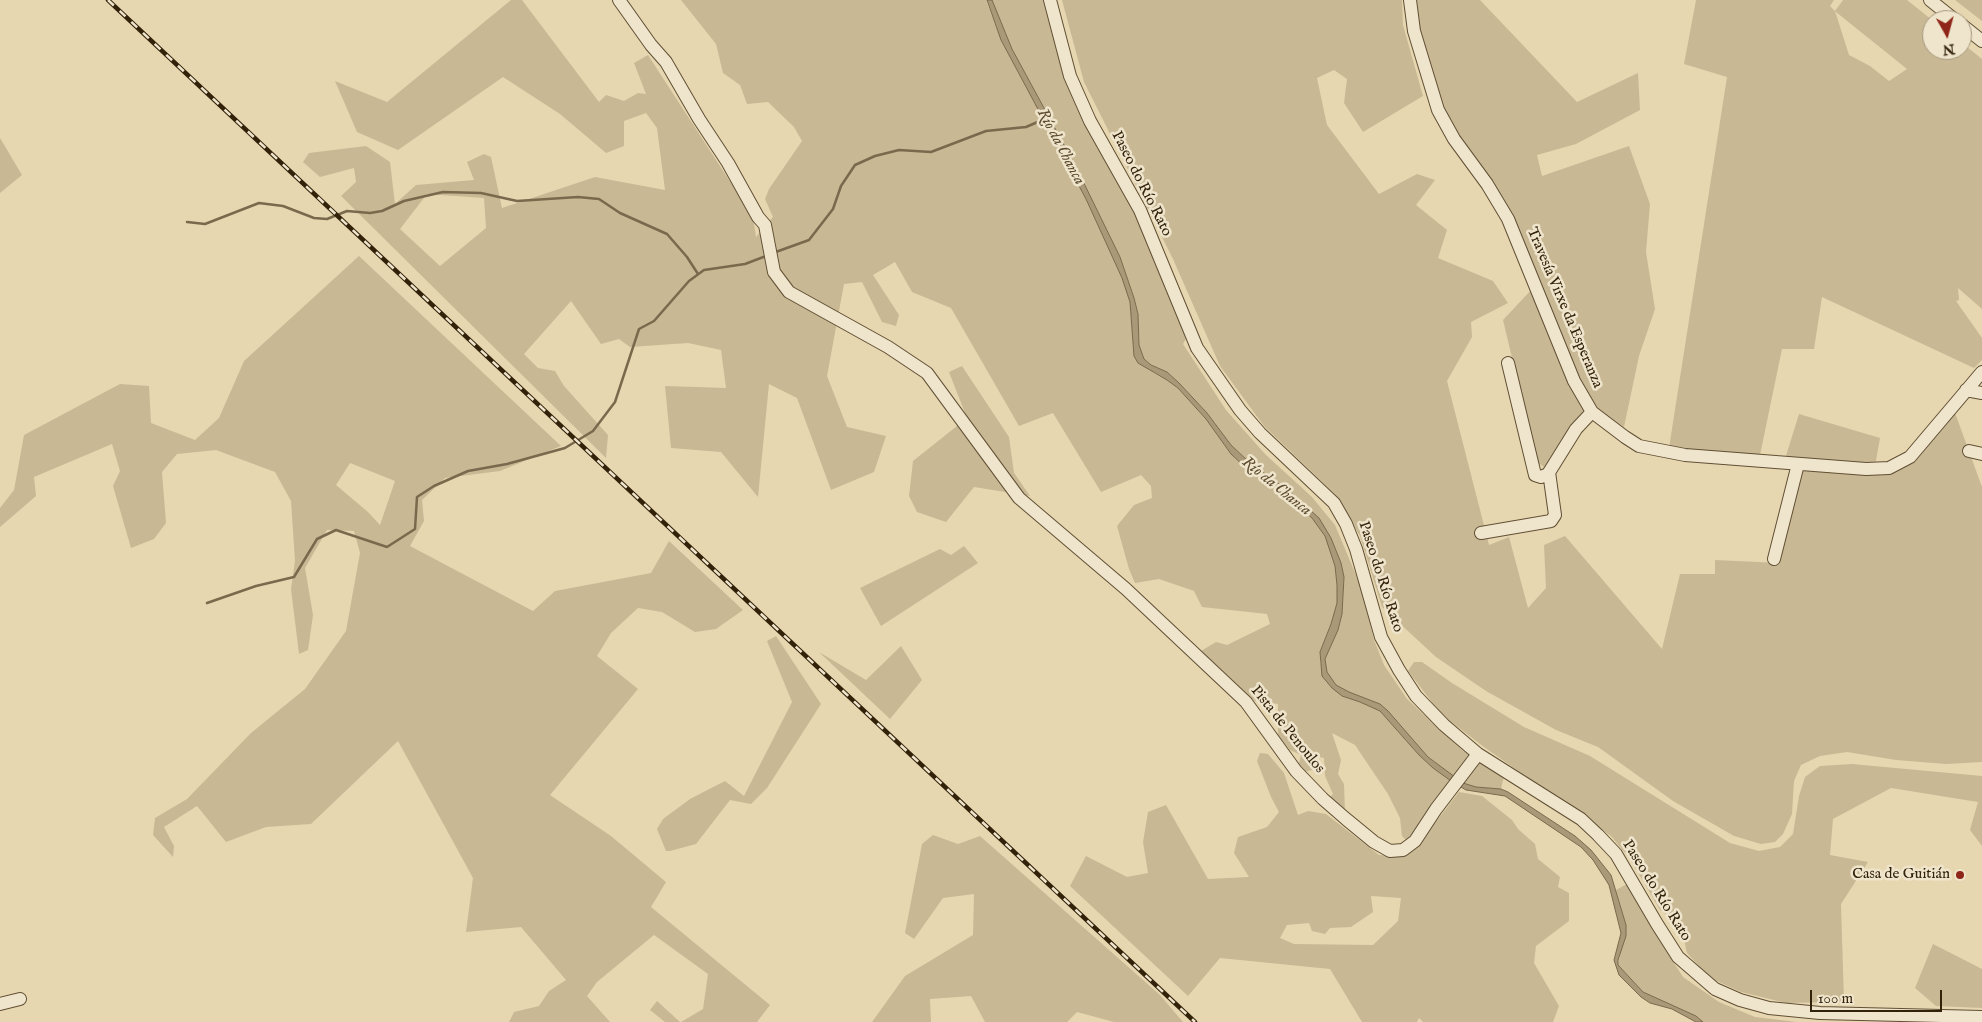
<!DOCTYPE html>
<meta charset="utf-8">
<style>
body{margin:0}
#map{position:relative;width:1982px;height:1022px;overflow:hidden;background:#e7d7b0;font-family:"IM FELL English",serif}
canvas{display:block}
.north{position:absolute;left:1922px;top:10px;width:50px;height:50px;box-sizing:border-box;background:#efe5cc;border:1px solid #a4977e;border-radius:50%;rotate:173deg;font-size:14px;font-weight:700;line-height:20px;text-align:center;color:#33220a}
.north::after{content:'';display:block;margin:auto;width:18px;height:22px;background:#8f2418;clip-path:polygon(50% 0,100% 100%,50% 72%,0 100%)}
.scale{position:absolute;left:1810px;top:990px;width:132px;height:22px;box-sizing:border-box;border:2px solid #33220a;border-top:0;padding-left:6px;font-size:15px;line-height:18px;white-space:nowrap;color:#33220a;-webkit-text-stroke:4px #efe5cc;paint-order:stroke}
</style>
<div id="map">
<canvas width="1982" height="1022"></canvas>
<div class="north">N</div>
<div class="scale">100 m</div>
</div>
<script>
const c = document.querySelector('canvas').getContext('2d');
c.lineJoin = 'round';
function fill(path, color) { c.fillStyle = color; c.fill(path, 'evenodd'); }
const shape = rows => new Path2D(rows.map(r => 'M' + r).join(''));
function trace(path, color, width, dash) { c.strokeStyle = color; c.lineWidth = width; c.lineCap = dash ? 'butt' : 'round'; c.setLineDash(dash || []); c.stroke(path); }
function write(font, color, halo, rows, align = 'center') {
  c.font = font + ' "IM FELL English",serif'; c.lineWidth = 5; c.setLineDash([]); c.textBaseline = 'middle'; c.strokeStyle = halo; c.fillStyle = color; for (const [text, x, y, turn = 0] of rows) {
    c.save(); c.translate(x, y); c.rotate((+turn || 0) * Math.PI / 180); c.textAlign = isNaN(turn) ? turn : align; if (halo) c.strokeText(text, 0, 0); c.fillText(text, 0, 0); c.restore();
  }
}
fill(shape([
 [511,0,522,0,599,102,606,95,624,101,638,93,646,94,634,63,648,55,753,217,756,237,773,217,765,199,769,189,802,141,794,127,768,102,747,104,740,85,723,73,716,44,681,0,986,0,1001,40,1086,199,1122,278,1130,302,1134,355,1154,373,1167,380,1178,388,1206,419,1231,454,1245,467,1294,502,1312,518,1325,536,1335,566,1337,585,1337,603,1331,624,1320,652,1320,663,1342,696,1360,702,1380,711,1419,755,1433,768,1451,781,1409,843,1402,836,1400,818,1388,794,1355,745,1332,733,1341,760,1338,774,1344,784,1345,812,1329,798,1333,794,1325,776,1324,758,1310,755,1312,770,1304,772,1299,763,1301,755,1290,750,1278,735,1278,704,1255,701,1201,651,1216,642,1227,645,1270,624,1267,614,1202,607,1194,591,1159,579,1135,583,1129,569,1117,526,1134,505,1152,498,1151,486,1141,475,1101,492,1053,413,1019,426,951,308,912,292,895,262,873,275,899,315,896,326,882,322,862,282,844,284,827,376,847,427,886,436,874,472,831,490,797,398,769,384,758,497,721,452,671,448,665,386,726,388,721,350,688,343,630,347,619,339,601,344,571,301,524,354,538,368,555,371,564,386,608,435,606,458,341,196,356,182,354,168,320,177,303,162,309,153,366,146,390,162,395,204,416,185,474,180,467,162,484,154,491,157,502,208,595,177,665,190,657,128,646,113,624,121,624,146,606,153,560,114,503,77,398,150,357,132,335,81,387,102],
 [427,194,484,198,486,228,440,266,400,229],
 [992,0,1043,0,1057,51,1076,106,1110,165,1141,226,1187,337,1183,344,1226,410,1265,454,1312,497,1335,525,1361,587,1374,640,1384,665,1407,699,1463,751,1504,776,1501,789,1476,787,1463,783,1428,757,1380,704,1349,692,1336,685,1327,672,1325,659,1338,630,1343,597,1344,577,1341,563,1331,538,1290,492,1249,462,1231,445,1207,413,1179,383,1167,372,1151,365,1144,359,1139,345,1138,314,1134,298,1120,257,1076,167,1012,49],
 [1062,0,1402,0,1403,25,1423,96,1363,132,1344,103,1347,79,1334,70,1317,78,1327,125,1379,194,1417,174,1435,180,1416,205,1447,230,1438,258,1493,281,1508,303,1471,322,1472,337,1447,381,1489,545,1509,537,1528,608,1546,588,1544,545,1565,536,1662,649,1680,574,1715,574,1715,560,1779,563,1789,511,1802,467,1898,467,1954,410,1982,487,1982,762,1946,764,1896,760,1847,752,1820,756,1801,765,1794,781,1792,814,1783,834,1775,842,1761,844,1734,836,1673,801,1598,747,1556,730,1486,691,1436,657,1382,607,1360,536,1335,494,1264,426,1220,366,1173,259,1084,82],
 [1415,0,1480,0,1577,102,1638,73,1640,110,1576,144,1537,155,1542,176,1629,146,1650,204,1646,252,1655,309,1639,356,1624,427,1585,402,1560,329,1513,218,1446,120,1427,74],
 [1696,0,1834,0,1830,6,1835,11,1843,0,1907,0,1932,20,1932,50,1962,50,1962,43,1982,59,1982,309,1958,288,1959,300,1956,301,1982,338,1982,360,1974,368,1822,297,1814,349,1782,349,1760,455,1669,448,1727,77,1684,64],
 [1835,11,1836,12,1907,69,1889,81,1870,66,1849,55],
 [1955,0,1982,0,1982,21],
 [0,138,22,175,0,193],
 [359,256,561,446,500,471,445,478,422,500,424,521,410,546,533,611,555,591,651,573,669,541,743,610,716,629,695,632,662,612,638,608,611,633,597,656,638,689,550,795,611,836,666,882,651,907,770,1005,757,1022,681,1022,703,1009,708,974,654,935,597,982,587,996,610,1022,509,1022,514,1012,539,1006,549,991,566,980,521,927,466,932,473,878,398,741,311,824,266,827,226,842,197,806,164,827,174,846,173,857,153,835,155,818,187,799,251,733,305,689,346,631,360,553,354,531,327,530,305,568,313,615,308,650,299,654,291,589,295,561,291,501,275,472,216,450,177,454,162,472,166,523,154,539,131,548,113,486,120,471,112,444,34,477,36,496,0,527,0,508,14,490,24,435,120,384,149,386,151,423,195,440,219,418,244,361],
 [350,463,395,481,380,525,368,512,336,485],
 [1533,288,1584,408,1581,418,1551,464,1544,467,1537,462,1503,320],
 [962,366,1009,437,1014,473,1030,496,974,487,946,522,917,512,909,496,913,461,967,418,949,372],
 [1799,414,1880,438,1875,466,1785,459],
 [964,546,978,563,881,626,860,588,940,549,951,555],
 [776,636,821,704,767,788,751,804,730,800,696,844,670,851,666,851,657,829,663,819,690,799,725,781,744,796,792,702,767,641],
 [901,646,922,680,890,719,819,652,866,680],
 [1414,662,1422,662,1452,683,1524,727,1590,756,1730,843,1759,851,1780,847,1793,834,1799,796,1805,777,1820,766,1852,764,1982,776,1982,846,1970,830,1978,802,1891,788,1833,819,1830,855,1868,862,1841,904,1844,1002,1786,1003,1741,992,1710,978,1687,953,1681,927,1660,910,1630,859,1611,836,1484,747,1441,714,1408,671],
 [1260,753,1268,754,1284,773,1298,815,1308,811,1326,814,1379,855,1395,856,1413,851,1459,792,1482,796,1512,820,1518,829,1535,844,1538,859,1560,877,1558,887,1569,893,1569,921,1536,946,1534,963,1559,1006,1553,1022,1423,1022,1419,1018,1417,1022,1362,1022,1330,969,1220,958,1188,996,1070,886,1086,856,1127,877,1148,873,1143,842,1148,812,1166,805,1208,879,1249,877,1234,853,1238,837,1267,827,1279,812,1271,797,1257,761],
 [1371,896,1401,898,1398,921,1373,945,1294,944,1280,938,1287,925,1309,923,1312,931,1325,934,1330,928,1351,927,1373,912],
 [933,835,958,844,980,836,1160,995,1183,1022,1114,1022,1077,1012,1067,1022,985,1022,971,996,930,999,931,1022,872,1022,905,976,973,935,974,894,943,898,914,939,905,933,922,844],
 [1627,884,1660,941,1683,977,1719,1002,1755,1017,1797,1022,1703,1022,1696,1016,1643,992,1618,965,1626,925,1616,890],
 [1933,944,1982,969,1982,1008,1936,1006,1915,988],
 [657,1001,680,1022,665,1022,650,1010]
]), '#c8b894');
const water = shape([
 [987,0,992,0,1012,49,1076,167,1120,257,1134,298,1138,314,1139,345,1144,359,1151,365,1167,372,1179,383,1207,413,1231,445,1249,462,1290,492,1319,518,1331,538,1341,563,1344,577,1342,614,1338,630,1325,659,1327,672,1336,685,1349,692,1380,704,1388,711,1428,757,1463,783,1476,787,1501,789,1508,792,1575,836,1591,850,1611,875,1626,925,1626,936,1618,960,1618,965,1643,992,1696,1016,1703,1022,1696,1022,1672,1009,1650,1003,1641,997,1619,975,1614,960,1621,933,1609,885,1593,860,1581,847,1505,796,1466,790,1451,781,1433,768,1419,755,1380,711,1360,702,1342,696,1332,688,1322,676,1320,652,1331,624,1337,603,1337,585,1335,566,1325,536,1312,518,1294,502,1245,467,1231,454,1206,419,1178,388,1167,380,1138,363,1134,356,1130,302,1122,278,1086,199,1001,40,987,0]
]);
fill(water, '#aa9978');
trace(water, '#7a694c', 1);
trace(shape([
 [187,222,205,224,259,203,283,206,314,218,327,219,347,211,370,213,382,211,404,201,443,192,481,193,517,201,578,197,599,199,620,213,667,234,687,257,698,274],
 [773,253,809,240,833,209,841,186,855,165,875,156,899,150,931,152,986,131,1026,127,1047,118],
 [207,603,256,586,294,577,317,539,336,530,387,547,415,529,417,497,434,486,468,471,507,464,565,448,593,431,615,402,639,329,654,321,689,281,704,270,745,264,766,256]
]), '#7a694c', 2.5);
const minor = shape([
 [619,0,651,45,666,62,699,119,728,163,758,217,765,225,774,272,789,292,888,347,927,373,1019,498,1126,589,1246,702,1296,771,1323,799,1346,819,1374,842,1390,851,1403,850,1415,841,1436,809,1478,754],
 [1050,0,1070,76,1090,121,1140,210,1197,348,1240,410,1260,433,1334,503,1346,524,1356,549,1381,637,1399,670,1416,696,1444,725,1478,754,1581,819,1598,835,1616,854,1657,924,1678,957,1715,989,1740,1000,1769,1008,1820,1013,1982,1017],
 [1410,0,1414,31,1438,110,1454,139,1487,184,1508,219,1574,381,1592,412,1625,437,1639,446,1685,455,1866,469,1889,468,1910,457,1982,372],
 [1930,0,1955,20],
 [1962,25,1982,41],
 [1508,363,1535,475,1541,477,1548,474,1576,429,1592,412],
 [1966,390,1982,393],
 [1969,451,1982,454],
 [1481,533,1551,521,1555,515,1549,472],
 [1774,559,1798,464],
 [0,1004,20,999]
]);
trace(minor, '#604f34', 14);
trace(minor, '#efe5cc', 12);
const rail = shape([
 [108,0,1195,1022]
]);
trace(rail, '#33220a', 4.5);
trace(rail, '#efe5cc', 2.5, [8]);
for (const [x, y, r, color] of [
 [1960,875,5,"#8f2418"]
]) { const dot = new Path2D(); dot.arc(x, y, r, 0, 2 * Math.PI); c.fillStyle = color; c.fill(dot); trace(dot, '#efe5cc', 2); }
write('15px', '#33220a', '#efe5cc', [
 ["Paseo do Río Rato",1141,184,63],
 ["Travesía Virxe da Esperanza",1564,308,67],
 ["Paseo do Río Rato",1380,577,72],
 ["Pista de Penoulos",1287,730,51],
 ["Paseo do Río Rato",1656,891,58]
]);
write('15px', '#33220a', '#efe5cc', [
 ["Casa de Guitián",1950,875]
], 'right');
write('italic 16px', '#5d4c30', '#efe5cc', [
 ["Río da Chanca",1060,147,62],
 ["Río da Chanca",1276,487,39]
]);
</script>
